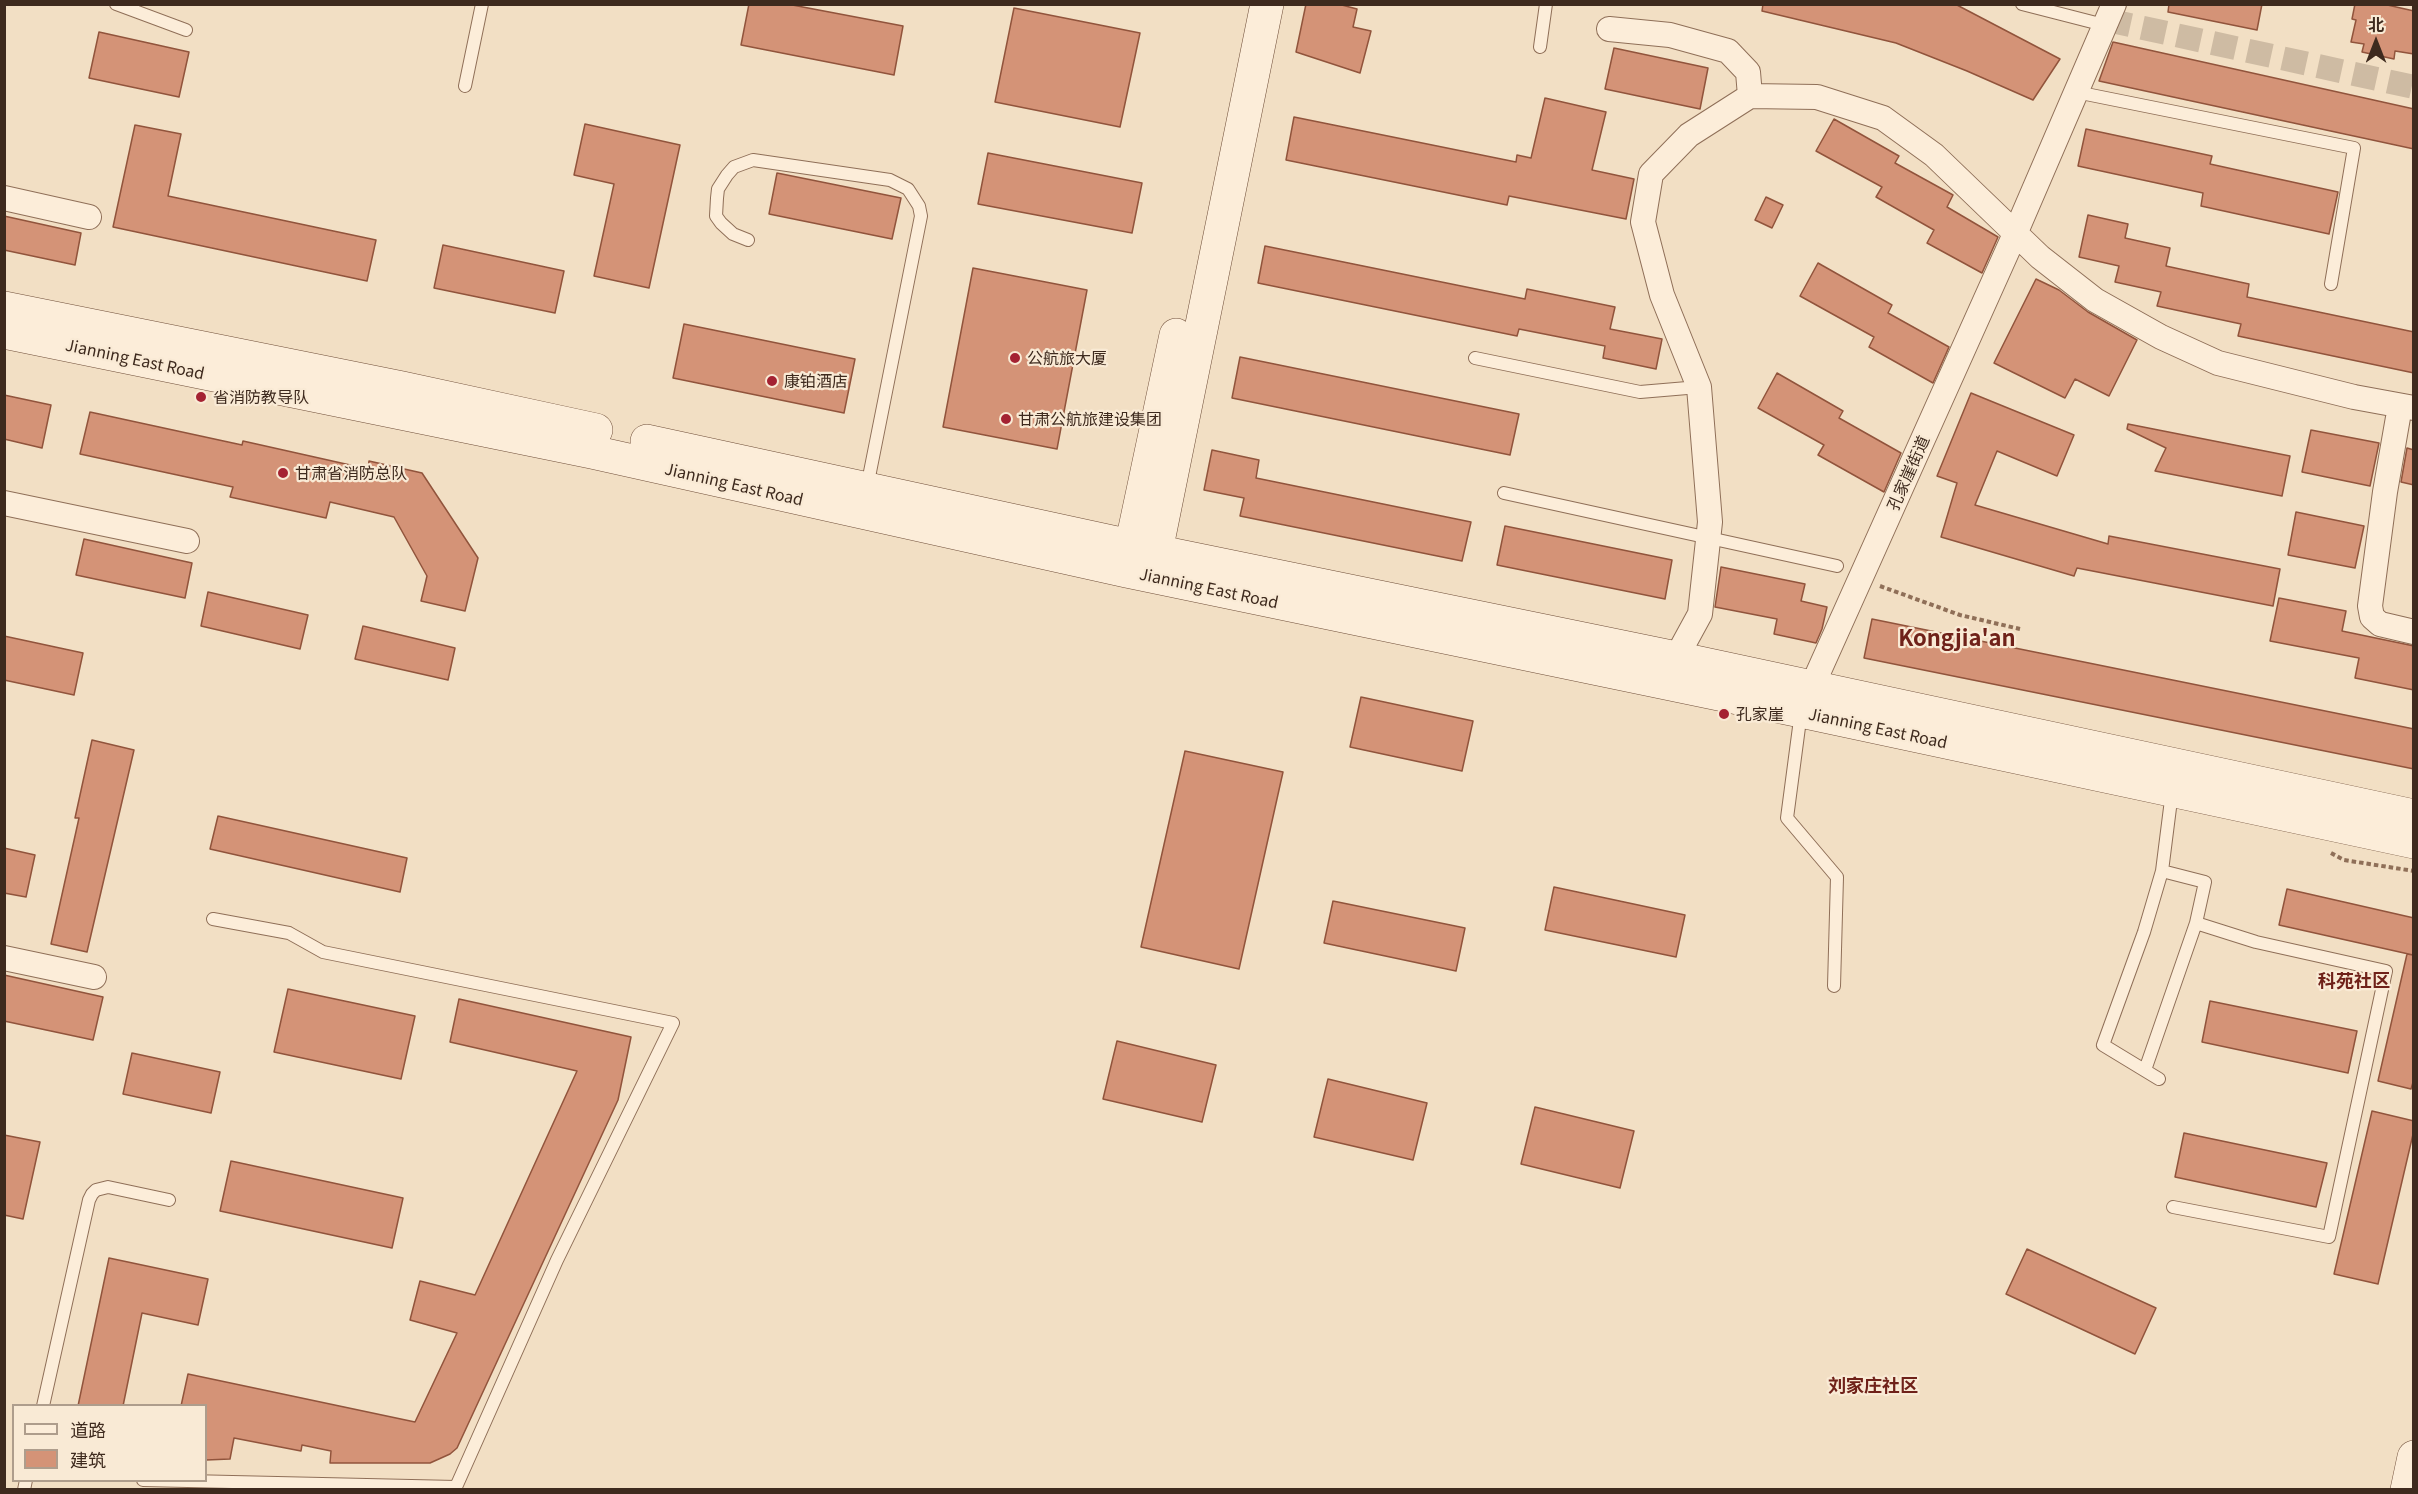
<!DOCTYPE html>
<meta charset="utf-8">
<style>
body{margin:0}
#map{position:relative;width:2418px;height:1494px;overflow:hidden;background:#f2dfc4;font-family:Georgia,"Noto Sans SC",serif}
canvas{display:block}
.frame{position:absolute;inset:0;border:6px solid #3e2a1e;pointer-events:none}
.legend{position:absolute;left:12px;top:1404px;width:195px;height:78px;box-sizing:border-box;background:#f9ead5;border:2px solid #ae9d8c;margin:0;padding:8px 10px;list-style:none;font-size:18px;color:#3e2a1e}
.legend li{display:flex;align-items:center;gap:12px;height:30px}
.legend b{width:30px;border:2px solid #ae9d8c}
.north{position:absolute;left:2346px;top:12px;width:60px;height:60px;-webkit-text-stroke:4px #f9ead5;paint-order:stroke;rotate:0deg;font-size:16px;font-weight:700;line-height:24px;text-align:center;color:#3e2a1e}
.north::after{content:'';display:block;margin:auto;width:21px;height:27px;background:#3e2a1e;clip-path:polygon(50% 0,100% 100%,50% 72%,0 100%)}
</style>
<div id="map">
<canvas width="2418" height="1494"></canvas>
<div class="frame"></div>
<ul class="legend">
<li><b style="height:8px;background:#fcedd9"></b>道路</li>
<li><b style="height:16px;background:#d49377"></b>建筑</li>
</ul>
<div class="north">北</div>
</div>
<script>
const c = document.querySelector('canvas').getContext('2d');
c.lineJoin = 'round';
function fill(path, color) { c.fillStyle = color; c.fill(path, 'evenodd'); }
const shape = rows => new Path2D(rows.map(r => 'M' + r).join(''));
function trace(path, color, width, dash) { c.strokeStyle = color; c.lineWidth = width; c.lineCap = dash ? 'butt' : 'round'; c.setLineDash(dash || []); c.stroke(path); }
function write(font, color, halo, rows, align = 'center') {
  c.font = font + ' Georgia,"Noto Sans SC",serif'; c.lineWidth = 4.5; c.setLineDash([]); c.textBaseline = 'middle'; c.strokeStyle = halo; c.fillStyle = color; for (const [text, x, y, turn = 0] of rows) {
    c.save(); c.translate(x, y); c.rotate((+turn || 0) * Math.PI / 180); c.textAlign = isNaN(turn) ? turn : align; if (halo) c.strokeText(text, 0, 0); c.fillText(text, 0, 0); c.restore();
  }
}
const building = shape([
 [749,4,787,4,903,26,894,75,741,45,749,4],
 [1306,4,1338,4,1357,9,1353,27,1371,31,1360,73,1296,52,1306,4],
 [1763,4,1955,4,2060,59,2033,100,1967,71,1896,43,1762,11,1763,4],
 [2169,4,2262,4,2257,30,2168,12,2169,4],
 [2355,4,2383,4,2414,11,2414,54,2395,51,2394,59,2362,52,2364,44,2351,42,2356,20,2352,19,2355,4],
 [1014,8,1140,33,1120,127,995,102,1014,8],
 [99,32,189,52,179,97,89,78,99,32],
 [2113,42,2414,109,2414,149,2099,81,2113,42],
 [1614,48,1708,68,1700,109,1605,89,1614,48],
 [1545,98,1606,112,1592,170,1634,179,1626,219,1509,196,1507,205,1286,160,1294,117,1516,162,1517,155,1531,158,1545,98],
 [1834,119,1899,156,1895,163,1953,195,1947,207,1998,237,1982,273,1927,243,1934,230,1876,197,1882,187,1816,151,1834,119],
 [585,124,680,145,649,288,594,276,614,184,574,175,585,124],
 [135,125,181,134,168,196,376,240,367,281,113,227,135,125],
 [2086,129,2212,156,2210,164,2338,192,2329,234,2201,206,2203,193,2078,166,2086,129],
 [988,153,1142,183,1132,233,978,204,988,153],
 [777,173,901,198,892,239,769,214,777,173],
 [1766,197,1783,205,1772,228,1755,220,1766,197],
 [2088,215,2128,224,2125,238,2170,248,2166,266,2249,284,2247,297,2414,332,2414,373,2238,336,2241,324,2157,306,2161,292,2115,282,2119,266,2079,257,2088,215],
 [4,216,81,233,75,265,4,250,4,216],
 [443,245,564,271,555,313,434,288,443,245],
 [1265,246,1525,299,1527,289,1615,307,1610,329,1662,339,1656,369,1603,358,1605,346,1519,329,1517,336,1258,283,1265,246],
 [1818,263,1892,305,1888,313,1949,347,1933,383,1869,347,1874,337,1800,296,1818,263],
 [973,268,1087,290,1057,449,943,427,973,268],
 [2036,279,2059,290,2088,312,2137,340,2109,396,2075,379,2065,398,1994,363,2036,279],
 [684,324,855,359,844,413,673,378,684,324],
 [1240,357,1519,414,1510,455,1232,398,1240,357],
 [1777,373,1843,411,1839,418,1901,453,1884,492,1818,455,1824,445,1758,408,1777,373],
 [1971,393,2074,435,2057,476,1997,451,1975,505,2108,544,2109,536,2280,569,2273,606,2077,568,2074,576,1941,537,1957,483,1937,476,1971,393],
 [4,395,51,405,42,448,4,439,4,395],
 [90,412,242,445,243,441,368,469,369,461,422,473,478,558,465,611,421,601,427,576,394,517,330,502,326,518,230,497,233,487,80,454,90,412],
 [2128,424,2290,456,2282,496,2155,471,2166,448,2127,429,2128,424],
 [2311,430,2379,443,2370,486,2302,472,2311,430],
 [2407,448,2414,450,2414,485,2401,482,2407,448],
 [1212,450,1259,460,1256,478,1471,522,1462,561,1240,516,1244,498,1204,490,1212,450],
 [2296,512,2364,526,2355,568,2288,555,2296,512],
 [1505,526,1672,560,1665,599,1497,565,1505,526],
 [84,539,192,563,185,598,76,575,84,539],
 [1721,567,1805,584,1801,601,1827,607,1822,629,1816,643,1774,634,1777,619,1715,607,1721,567],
 [208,592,308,615,300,649,201,626,208,592],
 [2279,598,2346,611,2342,631,2414,646,2414,690,2355,678,2359,658,2270,641,2279,598],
 [1872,619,2414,729,2414,769,1864,658,1872,619],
 [363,626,455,648,448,680,355,659,363,626],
 [4,636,83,653,74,695,4,680,4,636],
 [1361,697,1473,721,1462,771,1350,747,1361,697],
 [92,740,134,750,87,952,51,944,79,818,75,818,92,740],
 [1185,751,1283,772,1239,969,1141,947,1185,751],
 [218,816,407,858,400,892,210,849,218,816],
 [4,848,35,855,26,897,4,893,4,848],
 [1554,887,1685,915,1676,957,1545,930,1554,887],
 [2287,889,2414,918,2414,1079,2411,1089,2378,1081,2407,954,2413,955,2279,925,2287,889],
 [1333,901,1465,928,1456,971,1324,943,1333,901],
 [4,975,103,997,93,1040,4,1021,4,975],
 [288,989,415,1016,401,1079,274,1052,288,989],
 [459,999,631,1037,618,1100,457,1448,450,1454,430,1463,330,1463,331,1451,302,1445,301,1451,234,1438,230,1459,206,1460,206,1406,181,1406,188,1374,415,1422,457,1333,410,1320,420,1281,475,1295,577,1071,450,1042,459,999],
 [2210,1001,2357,1031,2348,1073,2202,1042,2210,1001],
 [1117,1041,1216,1065,1202,1122,1103,1099,1117,1041],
 [132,1053,220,1072,211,1113,123,1094,132,1053],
 [1328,1079,1427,1103,1413,1160,1314,1137,1328,1079],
 [1535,1107,1634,1131,1620,1188,1521,1164,1535,1107],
 [2372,1111,2414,1121,2414,1130,2378,1284,2334,1274,2372,1111],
 [2184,1133,2327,1163,2316,1207,2175,1177,2184,1133],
 [4,1135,40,1142,23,1219,4,1215,4,1135],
 [231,1161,403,1198,392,1248,220,1211,231,1161],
 [2027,1249,2156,1308,2135,1354,2006,1294,2027,1249],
 [109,1258,208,1279,198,1325,142,1313,123,1406,78,1406,109,1258]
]);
fill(building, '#d49377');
trace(building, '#91543c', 1.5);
trace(shape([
 [2107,20,2414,87]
]), '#cebba3', 24, [24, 12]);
const lane = shape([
 [116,4,186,30],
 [2022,4,2104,25],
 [1540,47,1546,4],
 [465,86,482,4],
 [2076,92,2354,148,2331,284],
 [748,240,733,234,721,223,716,216,717,198,718,189,727,175,734,167,753,160,890,180,908,189,919,206,921,216,867,487],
 [1475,358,1640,392,1699,387],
 [1504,493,1837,566],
 [1801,712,1787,818,1837,877,1834,986],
 [2145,1070,2196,923,2205,882,2162,871],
 [2159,1079,2103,1045,2144,932,2162,871,2172,792],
 [2173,1207,2329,1237,2386,971,2256,942,2196,923],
 [43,1406,89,1200,92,1194,96,1190,108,1187,169,1200],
 [143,1480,456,1487,557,1260,673,1023,323,952,289,933,213,919],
 [24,1490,26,1480]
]);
const street = shape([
 [1609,29,1670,35,1728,51,1748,72,1750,96],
 [4,198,89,217],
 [2400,406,2385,492,2370,606,2372,617,2380,624,2414,632],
 [4,503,187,541],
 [1676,658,1700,614,1710,522,1699,387,1662,295,1643,222,1651,174,1689,135,1750,96,1817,97,1883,118,1934,155,2040,257,2095,300,2161,337,2218,363,2354,397,2414,408],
 [1805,702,2015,234,2114,4],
 [4,958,94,977]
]);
const secondary = shape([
 [4,308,402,388,596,430],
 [4,332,592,452,1126,571,1801,711,2414,842],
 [647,441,1131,546,1676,658,2414,816],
 [1127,566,1176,335],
 [1152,571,1267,4],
 [2407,1490,2414,1457]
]);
trace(lane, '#8f6f58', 14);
trace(street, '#8f6f58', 26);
trace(secondary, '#71503b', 34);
trace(shape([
 [1880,586,1960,615,2020,629],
 [2331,853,2344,860,2414,871]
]), '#8f6f58', 4, [4.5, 3]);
trace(lane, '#fcedd9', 12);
trace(street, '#fcedd9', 24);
trace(secondary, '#fcedd9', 33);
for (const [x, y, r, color] of [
 [1015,358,6,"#a42232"],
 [772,381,6,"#a42232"],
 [201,397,6,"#a42232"],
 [1006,419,6,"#a42232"],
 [283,473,6,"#a42232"],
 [1724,714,6,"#a42232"]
]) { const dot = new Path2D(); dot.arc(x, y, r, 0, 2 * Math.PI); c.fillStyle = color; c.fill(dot); trace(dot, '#f9ead5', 2); }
write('16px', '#3e2a1e', '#f9ead5', [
 ["公航旅大厦",1027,358],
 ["康铂酒店",784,381],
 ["省消防教导队",213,397],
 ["甘肃公航旅建设集团",1018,419],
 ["甘肃省消防总队",295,473],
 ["孔家崖",1736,714]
], 'left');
write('16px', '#3e2a1e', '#f9ead5', [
 ["Jianning East Road",135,359,12],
 ["孔家崖街道",1908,473,-66],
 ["Jianning East Road",734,484,13],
 ["Jianning East Road",1209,588,12],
 ["Jianning East Road",1878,728,12]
]);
write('bold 18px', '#6f2119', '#f9ead5', [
 ["科苑社区",2354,980],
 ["刘家庄社区",1873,1385]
]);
write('bold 22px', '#6f2119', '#f9ead5', [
 ["Kongjia'an",1957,638]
]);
</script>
